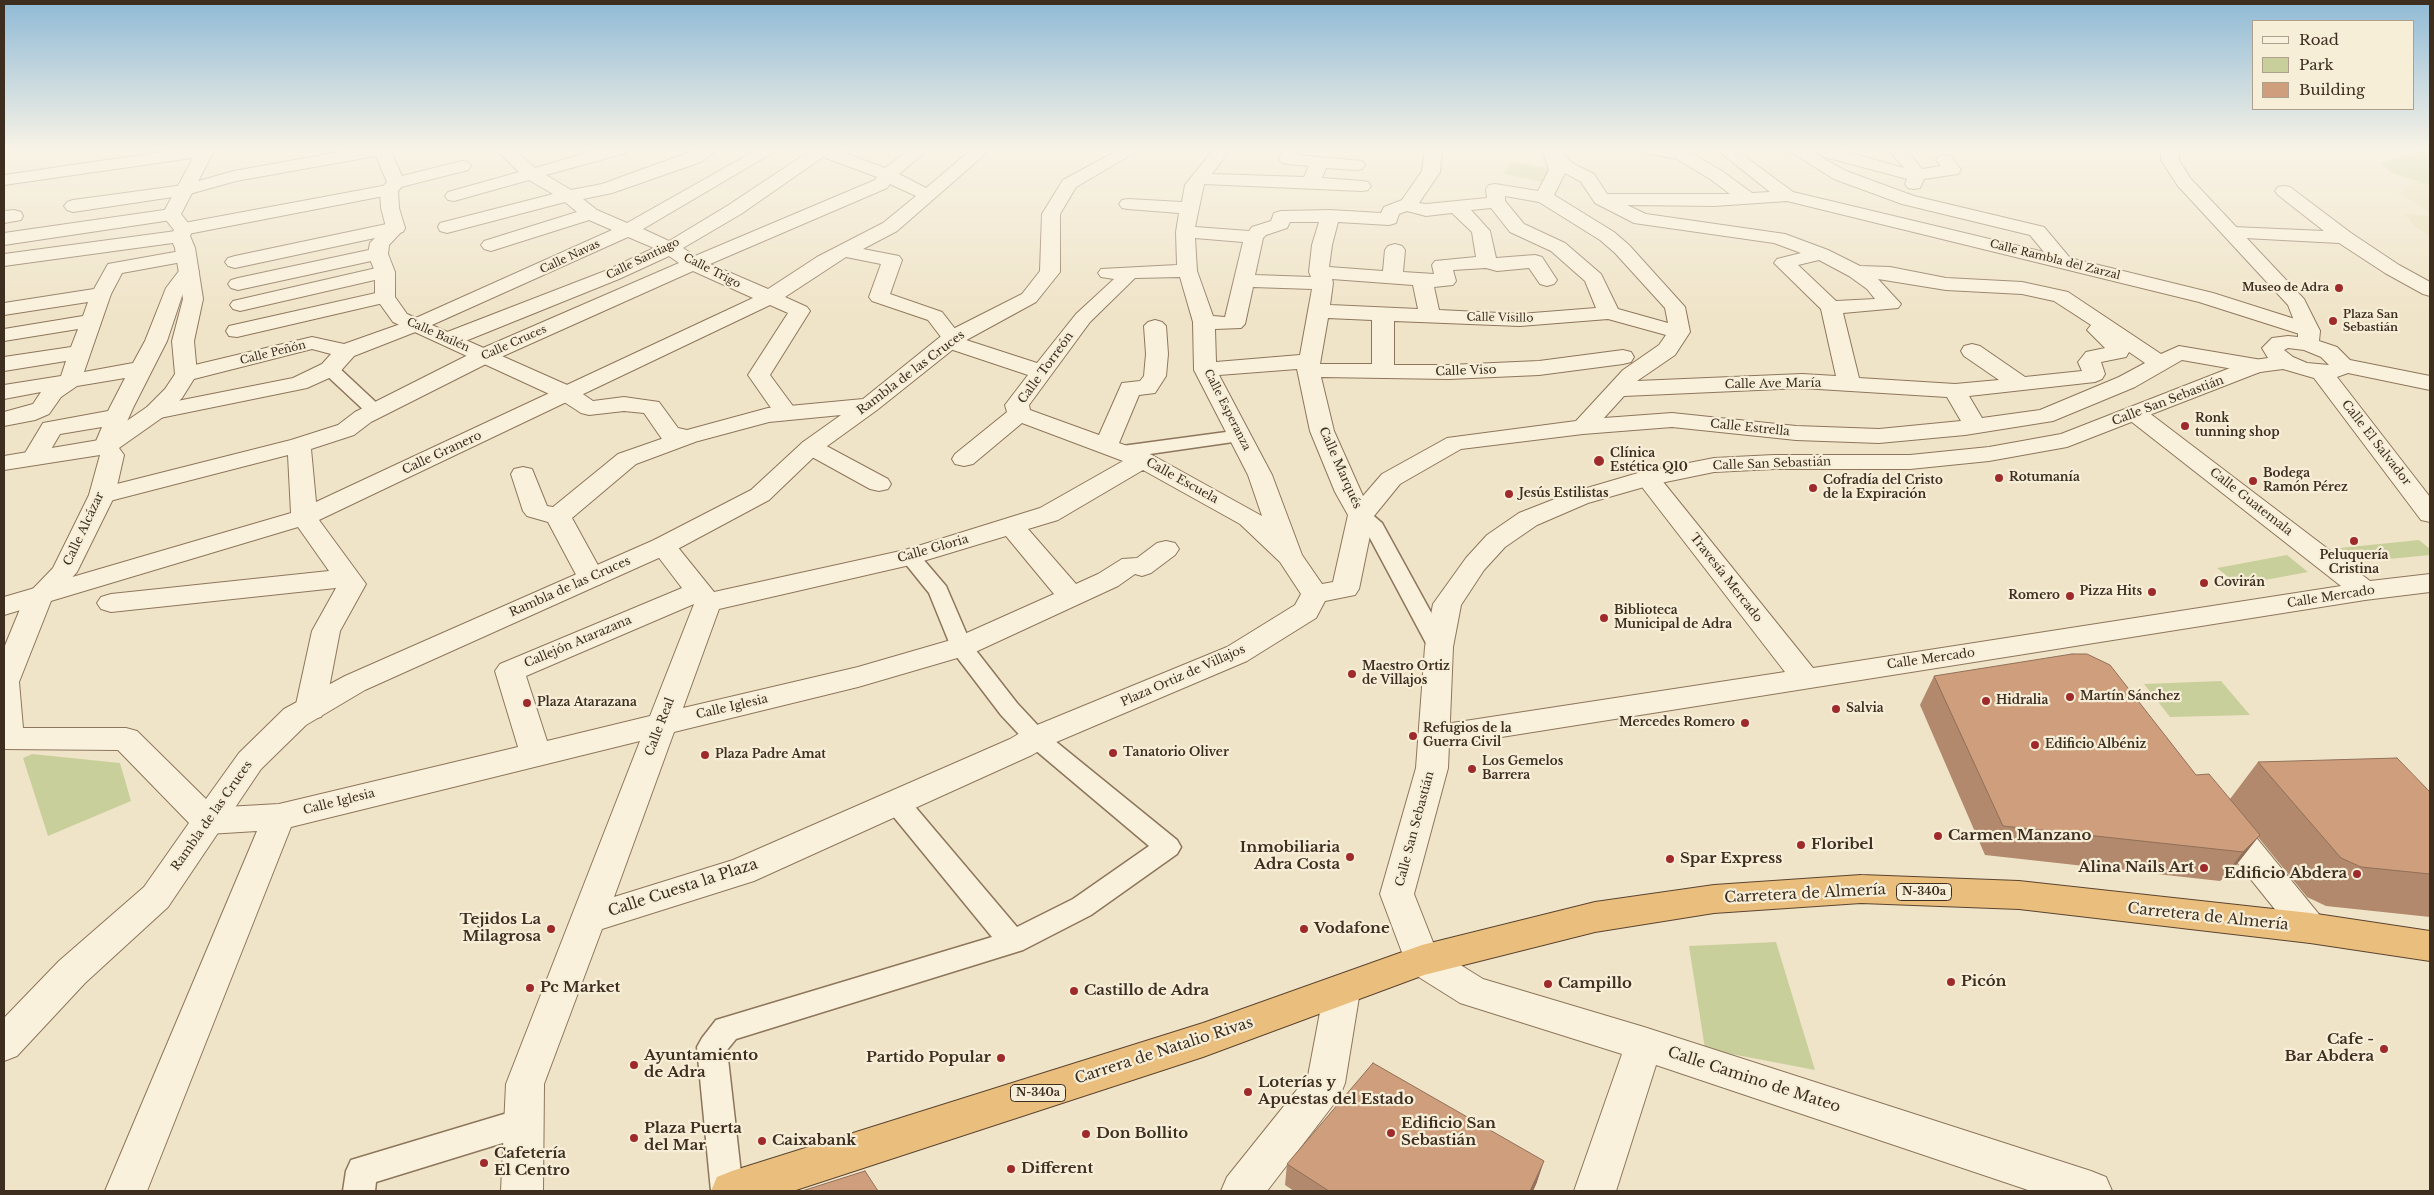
<!DOCTYPE html>
<meta charset="utf-8">
<style>
body{margin:0}
#map{position:relative;width:2434px;height:1195px;overflow:hidden;background:#f0e4c8;font-family:"Libre Baskerville",serif}
canvas{display:block}
.frame{position:absolute;inset:0;border:5px solid #3d2e20;pointer-events:none}
.legend{position:absolute;left:2252px;top:20px;width:162px;height:90px;box-sizing:border-box;background:#f7eed8;border:1px solid #ada18e;margin:0;padding:6px 9px;list-style:none;font-size:15px;color:#3d2e20}
.legend li{display:flex;align-items:center;gap:10px;height:25px}
.legend b{width:25px;border:1px solid #ada18e}
</style>
<div id="map">
<canvas width="2434" height="1195"></canvas>
<div class="frame"></div>
<ul class="legend">
<li><b style="height:6px;background:#faf1dc"></b>Road</li>
<li><b style="height:14px;background:#c9cf9b"></b>Park</li>
<li><b style="height:14px;background:#cf9f7d"></b>Building</li>
</ul>
</div>
<script>
const c = document.querySelector('canvas').getContext('2d');
c.lineJoin = 'round';
function fill(path, color) { c.fillStyle = color; c.fill(path, 'evenodd'); }
const shape = rows => new Path2D(rows.map(r => 'M' + r).join(''));
function trace(path, color, width, dash) { c.strokeStyle = color; c.lineWidth = width; c.lineCap = dash ? 'butt' : 'round'; c.setLineDash(dash || []); c.stroke(path); }
function write(font, color, halo, rows, align = 'center') {
  c.font = font + ' "Libre Baskerville",serif'; c.lineWidth = 4.5; c.setLineDash([]); c.textBaseline = 'middle'; c.strokeStyle = halo; c.fillStyle = color; for (const [text, x, y, turn = 0] of rows) {
    c.save(); c.translate(x, y); c.rotate((+turn || 0) * Math.PI / 180); c.textAlign = isNaN(turn) ? turn : align; if (halo) c.strokeText(text, 0, 0); c.fillText(text, 0, 0); c.restore();
  }
}
fill(shape([
 [2416,181,2430,185,2430,212,2399,193],
 [2404,214,2430,216,2430,236,2416,227]
]), '#e6deb5');
fill(shape([
 [2412,149,2428,149,2430,155,2430,185,2392,173,2380,163,2412,154],
 [1511,162,1550,168,1542,182,1504,174],
 [2419,540,2430,549,2430,555,2358,562,2340,548],
 [2287,555,2308,572,2238,585,2217,568],
 [2221,681,2250,715,2170,717,2144,684],
 [32,754,120,763,131,801,48,836,23,758],
 [1776,942,1815,1070,1705,1049,1689,946]
]), '#c9cf9b');
const pedestrian = shape([
 [330,364,336,365,381,407,384,411,381,415,369,415,324,373,321,369,324,365,330,364],
 [1241,430,1247,432,1250,436,1247,440,1122,458,1115,456,1113,452,1115,448,1122,446,1241,430],
 [1361,509,1368,511,1382,523,1450,647,1447,652,1439,655,1431,652,1428,647,1364,527,1351,515,1354,511,1361,509],
 [910,550,917,552,946,586,971,644,1017,703,1044,732,1177,840,1181,847,1177,854,1091,915,1023,950,736,1039,727,1050,743,1191,711,1191,697,1047,702,1038,716,1020,992,937,888,810,885,803,888,796,897,793,906,796,1017,927,1073,899,1149,846,1028,744,1001,715,953,652,929,593,900,557,903,552,910,550],
 [524,1108,535,1113,539,1123,535,1133,376,1182,375,1191,343,1191,346,1171,351,1160,524,1108]
]);
const minor = shape([
 [181,149,215,151,212,155,206,156,4,185,4,175,181,149],
 [355,149,390,150,387,154,381,155,236,181,186,195,73,212,67,210,64,206,67,202,73,200,184,185,234,171,355,149],
 [495,149,514,149,535,168,600,149,628,149,626,153,546,175,571,190,602,184,698,149,720,149,701,162,612,193,583,199,597,210,627,223,758,149,779,149,643,229,669,241,727,206,810,151,809,149,834,149,885,168,910,149,929,149,899,174,926,188,972,149,991,149,897,231,863,249,899,256,902,260,890,294,942,312,963,339,1037,363,1076,314,1114,279,1101,277,1098,273,1101,269,1177,265,1176,232,1179,213,1128,209,1122,208,1119,204,1122,200,1128,199,1182,202,1185,185,1214,149,1231,149,1212,174,1304,177,1309,166,1288,164,1282,163,1279,159,1283,149,1300,149,1298,155,1362,161,1365,165,1362,169,1356,170,1326,168,1322,178,1362,181,1368,182,1371,186,1368,190,1362,191,1204,184,1195,227,1249,231,1252,227,1271,221,1274,213,1281,211,1330,210,1381,213,1384,207,1402,200,1422,171,1425,149,1442,149,1440,172,1419,203,1426,204,1487,198,1486,189,1489,185,1495,184,1538,191,1549,170,1542,149,1559,149,1572,163,1594,174,1607,194,1730,194,1710,179,1677,159,1645,153,1643,149,1688,151,1722,171,1752,193,1770,192,1716,149,1735,149,1793,192,2044,252,2030,235,1902,204,1834,179,1786,149,1807,149,1846,171,1914,196,2044,227,2070,258,2213,293,2317,326,2320,331,2317,336,2309,337,2199,302,1787,201,1714,206,1627,205,1646,214,1785,234,1828,250,1860,266,1890,267,1946,278,2022,282,2068,292,2161,354,2179,346,2256,359,2264,361,2267,366,2264,371,2256,373,2182,360,2135,387,2053,421,1965,435,1879,443,1796,440,1672,427,1583,434,1461,449,1400,484,1374,516,1359,589,1355,595,1325,601,1316,618,1247,661,1047,746,1032,755,754,881,602,929,544,1084,543,1191,501,1191,506,1084,640,741,291,827,147,1191,105,1191,257,831,208,834,196,830,192,821,196,812,208,808,279,804,518,747,495,671,500,664,682,588,650,546,654,540,663,538,672,540,714,592,905,550,1040,508,1123,461,1022,423,973,464,964,466,955,464,952,459,955,454,1007,412,1005,405,1028,375,941,346,938,341,941,337,928,320,872,301,869,297,881,264,846,257,785,297,807,307,810,311,770,375,798,413,794,418,786,420,778,418,748,375,788,313,770,305,319,520,366,584,340,631,325,709,321,717,310,720,299,717,295,709,312,631,336,588,111,612,101,609,97,603,101,597,111,594,329,571,298,527,4,615,4,597,291,513,288,455,102,503,93,500,89,495,93,490,291,440,338,425,355,412,476,351,679,263,669,256,619,279,458,344,450,345,442,344,439,339,442,334,605,271,654,248,628,237,423,329,354,356,338,374,307,388,155,419,147,417,143,412,147,407,293,378,322,364,331,354,312,349,186,381,178,379,175,374,178,369,312,337,344,344,409,321,612,230,589,220,491,251,484,249,481,245,484,241,577,212,565,202,447,233,440,231,438,227,440,223,553,194,529,180,454,201,448,200,445,196,448,192,519,172,495,149],
 [823,157,877,177,875,180,695,256,683,248,741,214,823,157],
 [1565,173,1581,182,1595,203,1634,223,1774,243,1801,253,1777,259,1774,263,1821,309,1836,376,1802,374,1637,381,1675,355,1690,332,1685,307,1629,245,1614,232,1554,195,1565,173],
 [890,184,916,196,883,223,817,257,768,289,710,264,887,188,890,184],
 [1505,196,1539,202,1600,240,1615,253,1665,308,1668,323,1618,309,1601,274,1565,243,1524,224,1505,201,1505,196],
 [1491,208,1510,232,1551,251,1585,281,1596,308,1520,314,1439,310,1434,287,1453,285,1456,281,1453,270,1486,268,1497,271,1529,268,1540,284,1547,286,1554,284,1557,280,1542,257,1535,255,1496,258,1490,231,1471,210,1491,208],
 [1407,211,1426,216,1452,213,1472,232,1476,257,1435,261,1432,265,1434,274,1403,272,1405,250,1402,246,1395,244,1388,246,1385,250,1383,271,1329,267,1332,245,1338,222,1389,225,1396,223,1399,214,1407,211],
 [1290,222,1319,222,1312,245,1309,272,1311,277,1255,275,1263,238,1266,235,1287,228,1290,222],
 [1195,238,1243,242,1225,317,1213,316,1197,271,1195,238],
 [1819,260,1849,276,1867,289,1875,299,1836,301,1798,265,1819,260],
 [693,271,753,298,316,502,311,449,354,435,371,422,492,361,693,271],
 [1180,277,1193,322,1194,370,1248,475,1262,516,1152,455,1119,443,1139,395,1155,393,1166,376,1168,354,1166,326,1162,322,1155,320,1148,322,1144,326,1146,354,1144,376,1140,381,1122,383,1099,435,1030,410,1029,405,1090,322,1135,278,1180,277],
 [1332,279,1413,285,1418,309,1330,305,1333,283,1332,279],
 [1878,279,1946,290,2022,294,2054,301,2091,325,2087,330,2105,348,2086,352,2078,362,2082,371,2025,377,1980,346,1972,344,1964,346,1961,351,1964,356,1999,380,1955,384,1859,378,1843,313,1898,308,1901,304,1878,279],
 [1253,287,1312,289,1300,355,1216,362,1215,329,1241,328,1245,324,1253,287],
 [1328,318,1372,320,1372,364,1320,364,1328,318],
 [1608,319,1666,335,1659,345,1623,370,1576,421,1447,438,1382,474,1363,496,1334,431,1321,377,1449,379,1539,375,1623,364,1631,362,1634,357,1631,352,1623,350,1539,361,1449,365,1394,365,1394,321,1520,326,1608,319],
 [2129,352,2145,363,2119,377,2040,410,1982,418,1969,396,2095,382,2102,379,2105,374,2101,362,2126,357,2129,352],
 [1297,369,1310,431,1335,492,1348,515,1333,582,1322,584,1302,555,1272,475,1219,375,1297,369],
 [1802,388,1947,397,1961,421,1879,429,1796,426,1672,413,1604,418,1624,396,1802,388],
 [1143,470,1240,524,1280,562,1301,594,1295,605,1227,647,1025,730,1010,739,733,860,614,897,674,732,858,687,971,654,1118,586,1135,574,1142,576,1151,573,1175,555,1179,549,1175,543,1166,541,1157,543,1137,558,1122,559,1098,574,1076,584,1028,529,1058,520,1143,470],
 [1006,536,1054,594,951,640,858,667,683,708,719,609,910,565,1006,536],
 [694,604,650,716,547,741,526,676,694,604],
 [1820,149,1837,149,1904,168,1888,149,1906,149,1922,169,1941,166,1936,160,1939,156,1945,155,1951,156,1961,170,1958,174,1924,179,1920,188,1914,189,1908,188,1905,184,1907,179,1821,156,1818,152,1820,149],
 [462,161,468,162,471,166,468,170,397,188,395,194,389,195,188,234,190,236,187,240,180,242,4,266,4,254,176,231,177,225,184,223,388,185,390,179,462,161],
 [2284,186,2290,187,2351,233,2399,265,2430,282,2430,296,2423,294,2385,273,2339,243,2226,237,2223,233,2226,229,2233,227,2324,231,2278,195,2275,191,2278,187,2284,186],
 [171,209,178,211,180,215,178,219,4,245,4,233,171,209],
 [14,210,21,212,23,216,21,220,4,223,4,211,14,210],
 [396,222,403,224,405,228,403,232,235,268,228,266,225,262,228,258,235,256,396,222],
 [378,248,385,250,388,254,385,258,238,290,231,288,228,284,231,280,238,278,378,248],
 [186,250,193,252,196,256,193,260,122,273,111,294,84,372,133,363,145,341,166,288,182,267,189,265,196,267,199,271,183,293,167,341,133,408,114,451,106,453,98,451,94,446,102,427,60,434,43,463,34,465,25,463,22,458,43,423,108,411,125,378,77,386,61,397,49,414,35,420,4,426,4,412,33,404,41,392,4,399,4,385,61,376,66,361,4,371,4,357,71,347,78,329,4,341,4,329,83,316,88,302,4,315,4,303,94,289,108,264,186,250],
 [385,266,392,268,395,272,392,276,240,311,233,309,230,305,233,301,385,266],
 [385,291,392,293,395,297,392,301,237,337,229,336,226,331,229,326,385,291],
 [2136,407,2144,409,2370,581,2430,574,2430,592,2365,600,1432,748,1421,745,1417,737,1421,729,1432,726,1785,672,1635,478,1638,473,1647,471,1656,473,1813,668,2341,586,2128,419,2124,414,2128,409,2136,407],
 [687,430,695,432,699,437,695,442,636,464,572,518,605,578,601,584,591,587,581,584,548,522,527,516,523,511,511,474,514,469,523,467,532,469,547,506,553,507,618,454,687,430],
 [811,440,819,442,888,479,891,484,888,489,879,491,870,489,803,452,799,447,803,442,811,440],
 [2224,809,2236,813,2322,918,2328,928,2322,938,2310,943,2298,938,2212,831,2208,822,2212,813,2224,809],
 [1422,945,1435,949,1483,979,1644,1027,2091,1171,2106,1177,2112,1191,2031,1191,1656,1065,1616,1191,1574,1191,1622,1054,1460,1003,1409,971,1404,960,1409,949,1422,945]
]);
const tertiary = shape([
 [198,149,215,149,181,214,193,229,190,236,195,248,203,299,194,341,197,374,182,398,163,417,119,448,124,455,115,495,77,572,51,601,19,682,23,728,126,728,137,731,206,799,239,753,284,709,345,676,654,540,751,490,803,442,841,415,769,422,687,444,670,441,662,439,644,413,624,411,589,415,581,413,558,398,393,322,375,297,375,272,368,254,370,243,386,227,381,208,380,190,387,182,373,149,390,149,405,183,398,191,399,208,405,228,389,245,388,254,395,272,395,297,407,314,574,388,593,401,624,397,659,402,678,428,687,430,768,408,863,399,945,333,1022,294,1040,271,1042,214,1063,180,1120,149,1141,149,1076,187,1060,214,1060,272,1036,302,961,343,877,410,819,452,769,500,672,552,365,690,306,725,261,769,168,907,85,983,17,1056,4,1061,4,1018,59,961,144,887,189,823,118,750,4,749,4,648,25,597,53,568,89,495,100,455,4,470,4,456,99,440,147,407,165,389,175,374,172,341,183,299,175,248,170,236,174,230,162,215,198,149],
 [2161,149,2179,149,2179,160,2191,179,2304,299,2320,331,2319,341,2337,347,2350,360,2430,376,2430,390,2348,373,2337,377,2430,497,2430,522,2421,520,2314,378,2283,369,2260,372,2067,447,1989,461,1910,469,1774,469,1714,472,1651,485,1588,503,1537,525,1505,547,1484,570,1461,605,1453,647,1448,768,1414,894,1440,960,1435,971,1422,975,1409,971,1380,894,1416,768,1425,647,1433,604,1466,558,1487,535,1519,513,1570,493,1638,473,1714,458,1774,455,1910,455,1989,447,2061,434,2248,361,2268,358,2262,348,2272,338,2288,336,2298,337,2298,331,2288,305,2178,186,2161,160,2161,149],
 [2288,348,2304,350,2321,357,2329,365,2307,363,2293,357,2284,350,2288,348],
 [1342,975,1355,980,1360,991,1345,1083,1340,1096,1267,1191,1221,1191,1227,1177,1308,1076,1324,991,1329,980,1342,975]
]);
const trunk = shape([
 [1861,875,2019,881,2310,913,2430,931,2430,961,2310,943,2019,909,1861,903,1714,913,1595,932,1424,975,1203,1057,793,1191,711,1191,717,1177,732,1171,1203,1023,1422,945,1595,902,1714,885,1861,875]
]);
trace(pedestrian, '#8d765c', 3);
trace(minor, '#8d765c', 2);
trace(tertiary, '#8d765c', 2);
trace(trunk, '#5b4430', 2);
fill(pedestrian, '#faf1dc');
fill(minor, '#faf1dc');
fill(tertiary, '#faf1dc');
fill(trunk, '#eabe7c');
fill(shape([
 [1934,676,2196,775,2230,799,2258,762,2430,792,2430,917,2326,906,2307,897,2258,837,2237,864,2220,881,1985,855,1920,705],
 [1287,1164,1537,1182,1533,1191,1294,1191,1285,1185]
]), '#b2896c');
fill(shape([
 [2260,835,2237,864,2220,881,2243,852],
 [1544,1161,1537,1182,1533,1191,1530,1191]
]), '#916f58');
const building = shape([
 [2072,654,2087,654,2110,665,2196,775,2209,774,2260,835,2243,852,2003,826,1934,676,2072,654],
 [2397,758,2430,792,2430,874,2361,867,2341,858,2258,762,2397,758],
 [1373,1063,1544,1161,1530,1191,1329,1191,1287,1164,1373,1063],
 [865,1171,878,1191,802,1191,865,1171]
]);
fill(building, '#cf9f7d');
trace(building, '#916f58', 1);
const sky = c.createLinearGradient(0, 0, 0, 317);
sky.addColorStop(0, '#8fbad6');
sky.addColorStop(0.47, '#f8f3e6');
sky.addColorStop(1, '#f8f3e600');
c.fillStyle = sky;
c.fillRect(0, 0, 2434, 317);
for (const [x, y, r, color] of [
 [2339,288,5,"#9e2a2b"],
 [2333,321,5,"#9e2a2b"],
 [2185,426,5,"#9e2a2b"],
 [1599,461,6,"#9e2a2b"],
 [1999,478,5,"#9e2a2b"],
 [2253,481,5,"#9e2a2b"],
 [1813,488,5,"#9e2a2b"],
 [1509,494,5,"#9e2a2b"],
 [2354,541,5,"#9e2a2b"],
 [2204,583,5,"#9e2a2b"],
 [2152,592,5,"#9e2a2b"],
 [2070,596,5,"#9e2a2b"],
 [1604,618,5,"#9e2a2b"],
 [1352,674,5,"#9e2a2b"],
 [2070,697,5,"#9e2a2b"],
 [1986,701,5,"#9e2a2b"],
 [527,703,5,"#9e2a2b"],
 [1836,709,5,"#9e2a2b"],
 [1745,723,5,"#9e2a2b"],
 [1413,736,5,"#9e2a2b"],
 [2035,745,5,"#9e2a2b"],
 [1113,753,5,"#9e2a2b"],
 [705,755,5,"#9e2a2b"],
 [1472,769,5,"#9e2a2b"],
 [1938,836,5,"#9e2a2b"],
 [1801,845,5,"#9e2a2b"],
 [1350,857,5,"#9e2a2b"],
 [1670,859,5,"#9e2a2b"],
 [2204,868,5,"#9e2a2b"],
 [2357,874,5,"#9e2a2b"],
 [551,929,5,"#9e2a2b"],
 [1304,929,5,"#9e2a2b"],
 [1951,982,5,"#9e2a2b"],
 [1548,984,5,"#9e2a2b"],
 [530,988,5,"#9e2a2b"],
 [1074,991,5,"#9e2a2b"],
 [2384,1049,5,"#9e2a2b"],
 [1001,1058,5,"#9e2a2b"],
 [634,1065,5,"#9e2a2b"],
 [1248,1092,5,"#9e2a2b"],
 [1391,1133,5,"#9e2a2b"],
 [1086,1134,5,"#9e2a2b"],
 [634,1138,5,"#9e2a2b"],
 [762,1141,5,"#9e2a2b"],
 [484,1163,5,"#9e2a2b"],
 [1011,1169,5,"#9e2a2b"]
]) { const dot = new Path2D(); dot.arc(x, y, r, 0, 2 * Math.PI); c.fillStyle = color; c.fill(dot); trace(dot, '#f7eed8', 2); }
write('11px', '#3d2e20', '#f7eed8', [
 ["Calle Navas",570,257,-25],
 ["Calle Santiago",643,259,-26],
 ["Calle Rambla del Zarzal",2055,260,14],
 ["Calle Trigo",712,271,27],
 ["Calle Visillo",1500,318,1],
 ["Calle Bailén",438,335,24],
 ["Calle Cruces",514,343,-24],
 ["Calle Peñón",273,353,-14],
 ["Calle Esperanza",1227,410,63]
]);
write('bold 11px', '#3d2e20', '#f7eed8', [
 ["Museo de Adra",2329,288],
 ["Plaza San",2343,315,"left"],
 ["Sebastián",2343,328,"left"]
], 'right');
for (const [x, y, w] of [
 [1924,892,55],
 [1038,1093,55]
]) { const box = new Path2D(); box.roundRect(x - w / 2, y - 8.5, w, 17, 4); c.fillStyle = '#f7eed8'; c.fill(box); trace(box, '#3d2e20', 1); }
write('bold 11px', '#3d2e20', null, [
 ["N-340a",1924,892],
 ["N-340a",1038,1093]
]);
write('12px', '#3d2e20', '#f7eed8', [
 ["Calle Torreón",1046,368,-54],
 ["Calle Viso",1466,371,-2],
 ["Rambla de las Cruces",911,373,-37],
 ["Calle Ave María",1773,384,-1],
 ["Calle San Sebastián",2168,401,-21],
 ["Calle Estrella",1750,428,6],
 ["Calle El Salvador",2376,443,52],
 ["Calle Granero",442,453,-25],
 ["Calle San Sebastián",1772,464,-2],
 ["Calle Marqués",1340,468,66],
 ["Calle Escuela",1182,481,29],
 ["Calle Guatemala",2251,502,38],
 ["Calle Alcázar",84,529,-65],
 ["Calle Gloria",933,549,-16],
 ["Travesía Mercado",1726,578,52],
 ["Rambla de las Cruces",570,587,-24],
 ["Calle Mercado",2331,597,-9],
 ["Callejón Atarazana",578,642,-23],
 ["Calle Mercado",1931,659,-8],
 ["Plaza Ortiz de Villajos",1183,676,-24],
 ["Calle Iglesia",732,707,-13],
 ["Calle Real",660,727,-69],
 ["Calle Iglesia",339,802,-14],
 ["Rambla de las Cruces",212,816,-55],
 ["Calle San Sebastián",1415,829,-75]
]);
write('bold 12px', '#3d2e20', '#f7eed8', [
 ["Ronk",2195,419],
 ["tunning shop",2195,433],
 ["Clínica",1610,454],
 ["Estética Q10",1610,468],
 ["Bodega",2263,474],
 ["Ramón Pérez",2263,488],
 ["Rotumanía",2009,478],
 ["Cofradía del Cristo",1823,481],
 ["de la Expiración",1823,495],
 ["Jesús Estilistas",1519,494],
 ["Peluquería",2354,556,"center"],
 ["Cristina",2354,570,"center"],
 ["Covirán",2214,583],
 ["Pizza Hits",2142,592,"right"],
 ["Romero",2060,596,"right"],
 ["Biblioteca",1614,611],
 ["Municipal de Adra",1614,625],
 ["Maestro Ortiz",1362,667],
 ["de Villajos",1362,681],
 ["Martín Sánchez",2080,697],
 ["Hidralia",1996,701],
 ["Plaza Atarazana",537,703],
 ["Salvia",1846,709],
 ["Mercedes Romero",1735,723,"right"],
 ["Refugios de la",1423,729],
 ["Guerra Civil",1423,743],
 ["Edificio Albéniz",2045,745],
 ["Tanatorio Oliver",1123,753],
 ["Plaza Padre Amat",715,755],
 ["Los Gemelos",1482,762],
 ["Barrera",1482,776]
], 'left');
write('bold 15px', '#3d2e20', '#f7eed8', [
 ["Carmen Manzano",1948,836],
 ["Floribel",1811,845],
 ["Inmobiliaria",1340,848,"right"],
 ["Adra Costa",1340,865,"right"],
 ["Spar Express",1680,859],
 ["Alina Nails Art",2194,868,"right"],
 ["Edificio Abdera",2347,874,"right"],
 ["Tejidos La",541,920,"right"],
 ["Milagrosa",541,937,"right"],
 ["Vodafone",1314,929],
 ["Picón",1961,982],
 ["Campillo",1558,984],
 ["Pc Market",540,988],
 ["Castillo de Adra",1084,991],
 ["Cafe -",2374,1040,"right"],
 ["Bar Abdera",2374,1057,"right"],
 ["Ayuntamiento",644,1056],
 ["de Adra",644,1073],
 ["Partido Popular",991,1058,"right"],
 ["Loterías y",1258,1083],
 ["Apuestas del Estado",1258,1100],
 ["Edificio San",1401,1124],
 ["Sebastián",1401,1141],
 ["Plaza Puerta",644,1129],
 ["del Mar",644,1146],
 ["Don Bollito",1096,1134],
 ["Caixabank",772,1141],
 ["Cafetería",494,1154],
 ["El Centro",494,1171],
 ["Different",1021,1169]
], 'left');
write('15px', '#3d2e20', '#f7eed8', [
 ["Calle Cuesta la Plaza",683,888,-18],
 ["Carretera de Almería",1805,894,-3],
 ["Carretera de Almería",2208,917,6],
 ["Carrera de Natalio Rivas",1164,1051,-18],
 ["Calle Camino de Mateo",1754,1080,18]
]);
</script>
